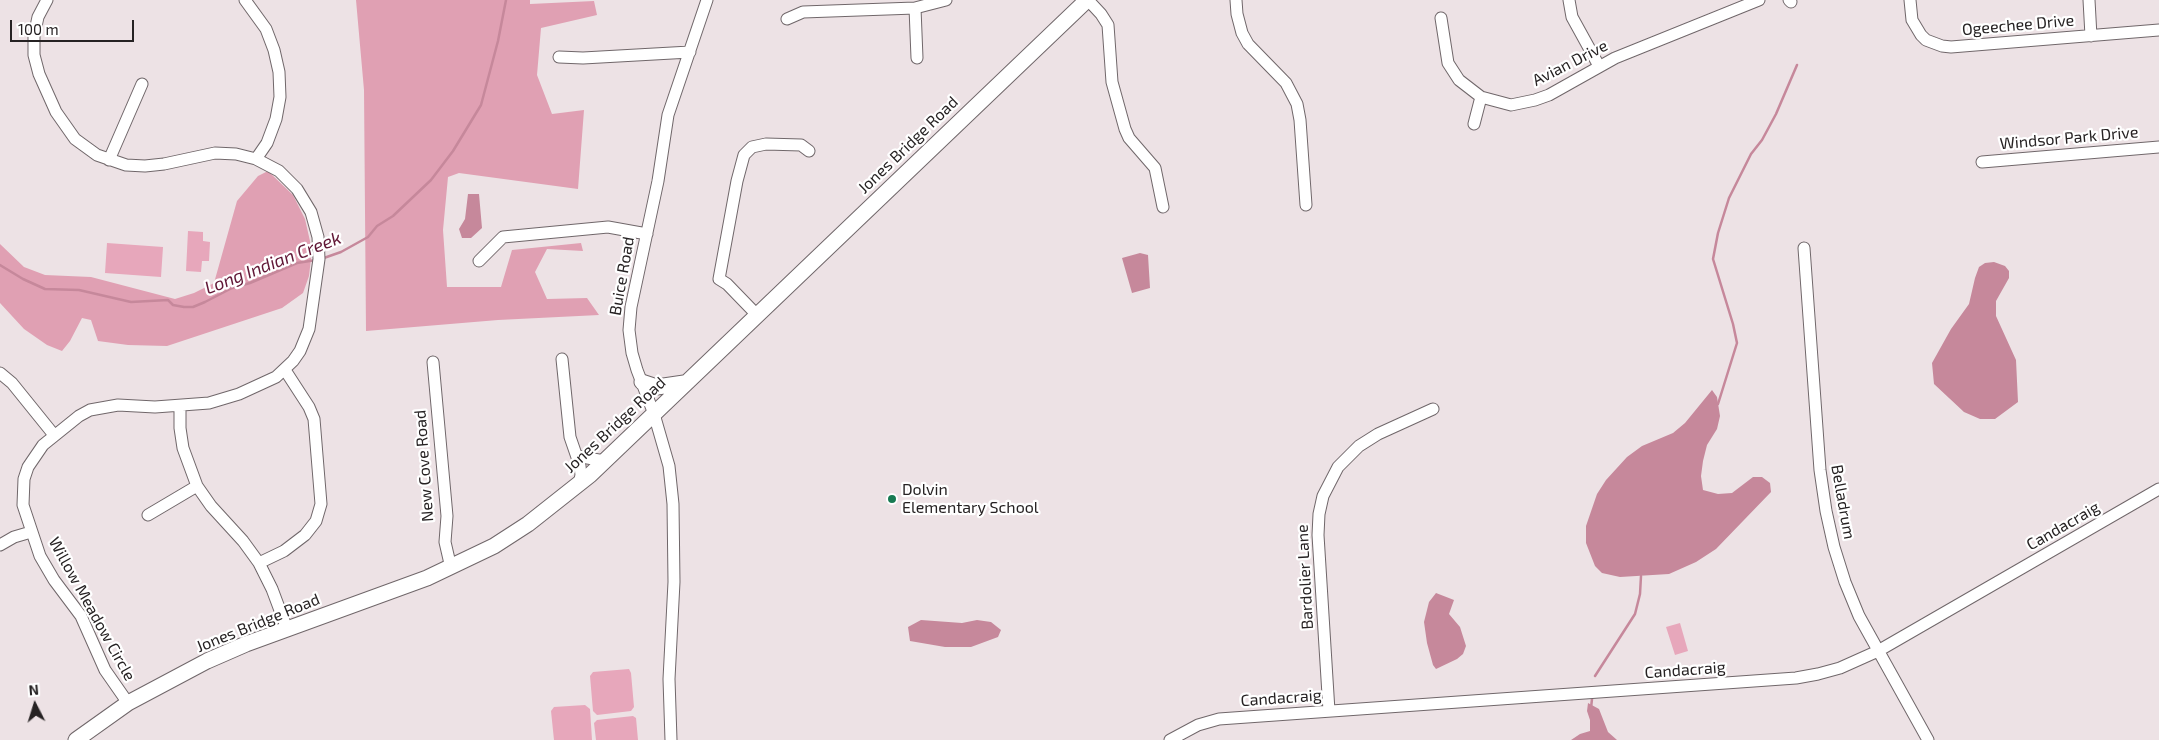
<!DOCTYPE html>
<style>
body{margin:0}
#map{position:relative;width:2159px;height:740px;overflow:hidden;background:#ede2e5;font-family:"Exo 2",sans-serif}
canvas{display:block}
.north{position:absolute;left:10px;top:680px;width:50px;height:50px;-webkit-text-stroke:4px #fff;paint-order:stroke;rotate:355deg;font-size:14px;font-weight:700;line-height:20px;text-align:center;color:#262223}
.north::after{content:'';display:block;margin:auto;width:18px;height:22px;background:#262223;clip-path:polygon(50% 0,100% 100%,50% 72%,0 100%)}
.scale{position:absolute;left:10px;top:20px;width:124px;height:22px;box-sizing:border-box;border:2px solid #262223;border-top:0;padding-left:6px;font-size:15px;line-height:18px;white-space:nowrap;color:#262223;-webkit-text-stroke:4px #fff;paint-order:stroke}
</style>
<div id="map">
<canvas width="2159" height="740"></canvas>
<div class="north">N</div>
<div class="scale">100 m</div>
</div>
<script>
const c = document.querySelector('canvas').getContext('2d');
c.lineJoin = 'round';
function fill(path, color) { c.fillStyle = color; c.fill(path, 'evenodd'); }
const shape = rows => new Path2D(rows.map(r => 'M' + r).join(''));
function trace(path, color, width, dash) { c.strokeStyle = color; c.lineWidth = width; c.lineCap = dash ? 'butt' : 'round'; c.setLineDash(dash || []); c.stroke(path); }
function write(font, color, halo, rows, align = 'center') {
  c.font = font + ' "Exo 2",sans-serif'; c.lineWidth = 4.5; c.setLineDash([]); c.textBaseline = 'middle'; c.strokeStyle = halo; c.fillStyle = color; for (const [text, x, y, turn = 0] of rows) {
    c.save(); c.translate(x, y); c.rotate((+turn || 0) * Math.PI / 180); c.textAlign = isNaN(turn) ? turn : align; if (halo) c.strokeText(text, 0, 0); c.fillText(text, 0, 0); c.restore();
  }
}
fill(shape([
 [188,231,203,232,203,241,210,242,209,261,202,261,201,272,186,271],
 [107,243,163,247,161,277,105,273],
 [1680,623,1688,651,1675,655,1666,627],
 [629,669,631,673,634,707,631,711,597,715,593,711,590,676,593,672],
 [585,705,590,709,592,740,554,740,551,711,554,707],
 [633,716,636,718,638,740,596,740,594,723,597,720]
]), '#e7a7bb');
fill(shape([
 [356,0,530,0,530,4,594,1,597,15,541,28,537,75,552,114,584,110,578,189,459,173,448,177,443,230,447,287,501,287,512,250,581,243,583,251,547,249,535,272,547,299,587,298,599,315,498,320,366,331,364,90],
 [268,171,293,195,305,219,312,250,309,276,303,293,282,308,167,346,128,345,98,341,91,320,82,318,70,341,62,351,47,345,24,329,0,303,0,244,24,267,45,275,91,277,175,299,194,293,214,283,237,201,258,176]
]), '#e0a0b3');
fill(shape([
 [468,194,479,194,482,228,471,238,462,238,459,229,465,219],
 [1140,253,1148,255,1150,288,1132,293,1122,258],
 [1994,262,2005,266,2009,271,2009,278,1996,301,1996,316,2016,360,2018,402,1995,419,1980,419,1964,412,1934,384,1932,363,1951,329,1969,304,1975,278,1979,267,1985,263],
 [1712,390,1717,397,1720,416,1717,429,1707,445,1703,461,1701,476,1703,490,1718,494,1732,493,1753,477,1762,477,1770,483,1771,492,1716,549,1696,562,1669,574,1620,577,1602,573,1595,566,1586,543,1586,526,1597,494,1606,480,1627,457,1642,446,1673,433,1685,423],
 [1436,593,1454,600,1449,614,1460,627,1466,646,1463,654,1457,659,1436,669,1433,665,1427,643,1424,622,1429,602],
 [921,620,962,623,977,620,991,622,1001,630,998,637,971,647,945,647,910,641,908,627],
 [1588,703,1599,709,1608,732,1617,740,1571,740,1580,734,1590,731,1590,720,1587,711]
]), '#c6889b');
trace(shape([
 [321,259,341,252,368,237,377,226,393,216,431,180,453,151,481,105,498,41,506,0],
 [0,265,23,279,45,289,79,290,131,302,168,300,173,305,184,307,193,307,205,302,232,288,250,283,297,263,316,260],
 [1718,404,1737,343,1733,324,1713,259,1718,233,1729,198,1751,154,1762,140,1776,114,1797,65],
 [1595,676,1635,614,1640,594,1641,576],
 [1591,708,1592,699]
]), '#c6889b', 2.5);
const minor = shape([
 [47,0,38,17,34,36,34,55,39,74,56,112,75,139,97,155,126,165,145,166,164,164,215,153,236,154,256,159,279,171,297,189,311,212,318,237,319,259,309,329,300,351,293,361,276,377,239,394,209,403,155,407,118,405,90,410,79,416,43,445,28,467,24,479,23,505,40,556,54,580,81,616,105,670,128,703],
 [245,0,266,29,274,50,279,72,280,97,276,119,267,143,256,159],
 [1088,0,1101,14,1108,25,1112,82,1125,129,1129,138,1155,168,1163,207],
 [1236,0,1237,14,1242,33,1248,44,1286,83,1297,104,1300,120,1306,205],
 [1569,0,1572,17,1599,66],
 [1789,0,1791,2],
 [1910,0,1912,20,1921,35,1926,40,1942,46,1951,47,2159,30],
 [2089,0,2091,36],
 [915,8,917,58],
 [1441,18,1448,63,1459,80,1481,97,1511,105,1535,100,1549,95,1615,58,1759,0],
 [787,19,803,12,915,8,946,0],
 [559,57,583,58,690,52],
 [1474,124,1481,97],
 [109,160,142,84],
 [1982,162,2159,147],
 [1804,248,1820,470,1826,511,1834,547,1845,582,1859,616,1928,740],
 [479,261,503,237,608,227,647,234],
 [757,315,727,284,719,279,737,181,744,155,752,147,766,144,801,145,809,151],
 [562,359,570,437,580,466,581,475,579,484],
 [433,362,447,516,445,542,451,568],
 [0,373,12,383,54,435],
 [180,407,180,428,183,448,197,486,211,506,243,541,259,563,272,589,287,629],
 [577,456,604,461],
 [148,515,197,486],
 [0,545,14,537,31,532],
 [259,563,284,551,305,535,316,521,321,504,314,419,309,407,285,370],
 [1329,711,1318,535,1319,514,1323,496,1338,467,1359,446,1378,434,1433,409],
 [671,740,669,679,674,582,673,504,669,466,654,414,637,370,632,353,629,330,631,307,658,181,668,115,707,0],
 [1170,740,1198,725,1219,719,1796,678,1818,674,1840,668,1878,651,2159,489]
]);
const major = shape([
 [642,382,657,387,684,383],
 [76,740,128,703,207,661,246,644,427,578,494,546,528,524,590,475,1087,0]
]);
trace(minor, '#70676a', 13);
trace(major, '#70676a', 17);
trace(minor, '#fff', 11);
trace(major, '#fff', 15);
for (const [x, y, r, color] of [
 [892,499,5,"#177a52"]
]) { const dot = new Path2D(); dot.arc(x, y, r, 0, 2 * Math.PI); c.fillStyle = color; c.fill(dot); trace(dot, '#fff', 2); }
write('16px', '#262223', '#fff', [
 ["Ogeechee Drive",2018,25,-5],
 ["Avian Drive",1570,63,-27],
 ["Windsor Park Drive",2069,138,-5],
 ["Jones Bridge Road",908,145,-44],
 ["Buice Road",622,276,-80],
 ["Jones Bridge Road",615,425,-43],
 ["New Cove Road",424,466,-94],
 ["Belladrum",1843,502,80],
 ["Candacraig",2063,526,-30],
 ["Bardolier Lane",1305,577,-93],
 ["Willow Meadow Circle",92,609,61],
 ["Jones Bridge Road",258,623,-22],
 ["Candacraig",1685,670,-4],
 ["Candacraig",1281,698,-4]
]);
write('16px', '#262223', '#fff', [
 ["Dolvin",902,490],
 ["Elementary School",902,508]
], 'left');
write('italic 18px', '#611736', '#fff', [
 ["Long Indian Creek",273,263,-21]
]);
</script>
